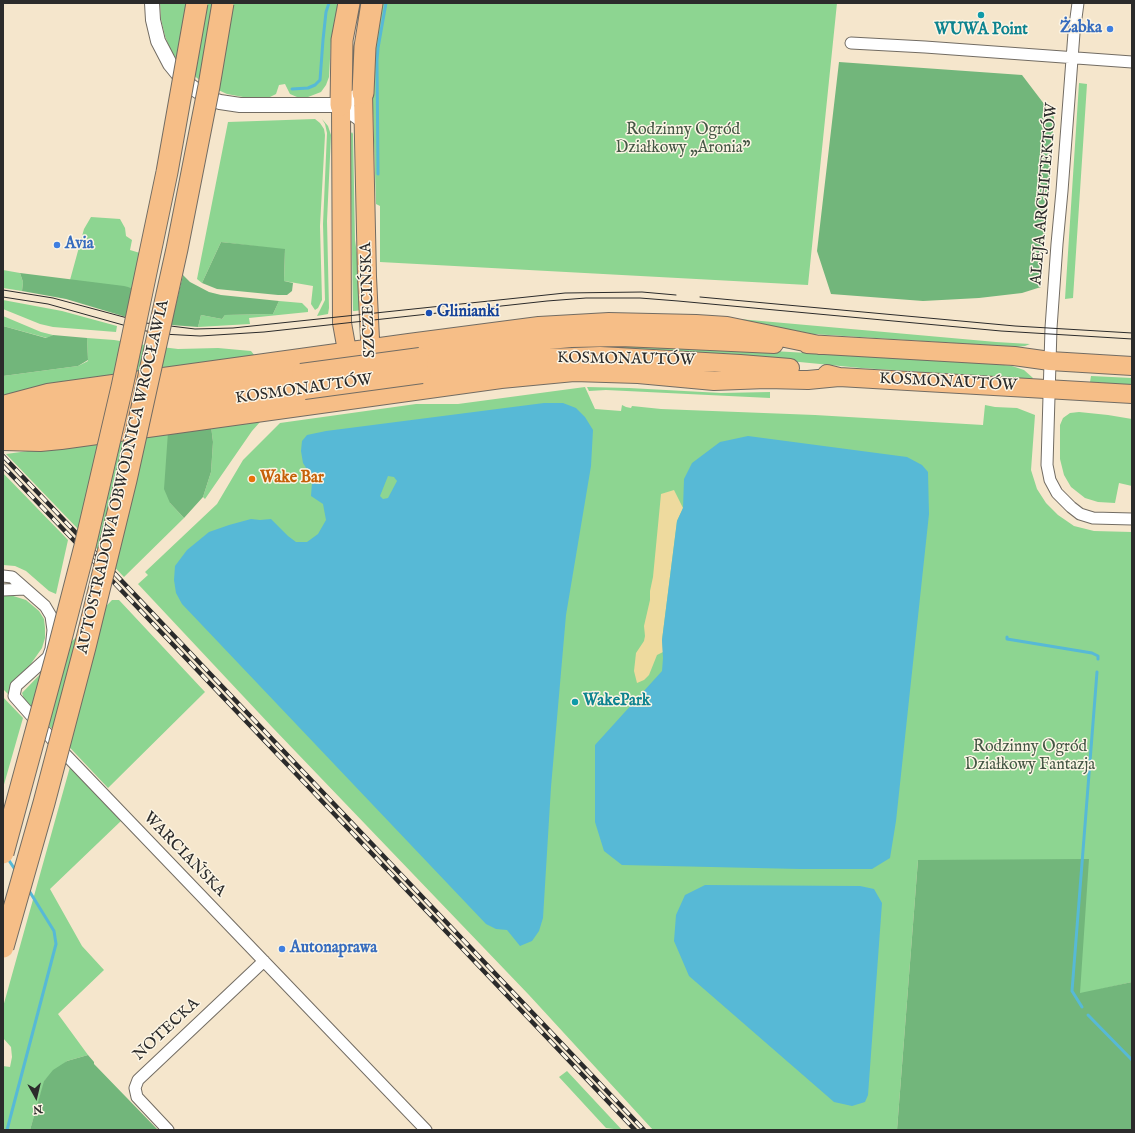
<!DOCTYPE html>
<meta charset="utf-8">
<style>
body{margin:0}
#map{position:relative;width:1135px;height:1133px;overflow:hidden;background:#f5e6cc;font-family:"IM FELL English",serif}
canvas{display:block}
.frame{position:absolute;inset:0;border:4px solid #2b2b2b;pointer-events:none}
.north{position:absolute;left:16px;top:1077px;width:40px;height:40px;-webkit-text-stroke:3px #fcf5e5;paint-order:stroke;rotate:172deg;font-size:11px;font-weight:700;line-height:16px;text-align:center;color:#2b2b2b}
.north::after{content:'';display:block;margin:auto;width:14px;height:18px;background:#2b2b2b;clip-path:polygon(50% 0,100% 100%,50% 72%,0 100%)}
</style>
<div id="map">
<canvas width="1135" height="1133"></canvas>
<div class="frame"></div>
<div class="north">N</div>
</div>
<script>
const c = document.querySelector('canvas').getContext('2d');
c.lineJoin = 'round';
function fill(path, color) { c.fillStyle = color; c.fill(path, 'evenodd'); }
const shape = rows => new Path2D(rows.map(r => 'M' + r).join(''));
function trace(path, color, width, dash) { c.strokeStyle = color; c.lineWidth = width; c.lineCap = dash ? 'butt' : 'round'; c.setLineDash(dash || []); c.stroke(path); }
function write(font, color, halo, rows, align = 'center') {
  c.font = font + ' "IM FELL English",serif'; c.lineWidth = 3; c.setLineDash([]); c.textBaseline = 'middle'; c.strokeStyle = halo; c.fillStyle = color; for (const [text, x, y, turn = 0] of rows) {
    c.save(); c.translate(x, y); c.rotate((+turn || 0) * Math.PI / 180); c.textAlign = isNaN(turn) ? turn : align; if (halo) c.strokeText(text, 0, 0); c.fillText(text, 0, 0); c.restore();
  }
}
fill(shape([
 [160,3,338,3,331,40,329,77,326,85,321,92,308,97,297,97,290,94,285,84,279,85,276,94,270,97,243,97,227,94,203,83,179,63,171,51,165,36,161,19],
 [383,3,837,3,808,285,380,262,380,206,376,204,372,79,374,52],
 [1079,83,1087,84,1073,298,1065,299],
 [315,119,320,123,324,129,325,135,320,226,322,300,318,308,315,310,311,304,313,286,284,281,285,250,221,242,202,283,197,279,228,122],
 [322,119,328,126,331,135,327,221,329,308,328,314,317,316,325,300,323,224,327,133,325,124],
 [352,132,353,134,355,240,361,283,362,310,355,311,353,311,350,135],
 [91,217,120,219,125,228,126,236,132,240,130,250,140,253,132,288,70,280,84,229],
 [3,270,20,273,23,282,22,291,3,288],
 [3,300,62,311,117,326,116,332,53,327,40,324,3,309],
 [279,301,302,303,308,309,308,312,249,318,250,324,198,327,201,315,222,319,225,315,273,314],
 [3,316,41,332,53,335,47,338,3,326],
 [728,318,996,342,1030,344,1025,346,1016,347,797,333],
 [87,338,114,340,145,345,178,349,218,348,251,351,255,356,33,388,3,395,3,376,78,366,88,361],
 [578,344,773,351,996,364,1012,366,1024,370,1033,378,1032,379,861,368,779,360,551,351,531,348],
 [1091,376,1132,378,1132,385,1090,382],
 [585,387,595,409,621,411,622,405,626,407,631,408,632,406,661,409,815,415,983,425,985,405,995,407,1017,408,1035,415,1031,470,1037,489,1046,503,1058,515,1074,526,1094,531,1132,532,1132,982,1080,994,918,860,897,1130,653,1130,529,995,273,728,138,584,148,575,145,572,217,504,243,460,280,423,416,404,458,404],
 [587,387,629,388,721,393,770,392,770,398,606,390,589,391],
 [1079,412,1108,415,1132,419,1132,486,1119,483,1115,503,1098,502,1085,498,1071,487,1064,475,1060,459,1060,425,1063,418,1070,413],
 [265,419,260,422,252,431,205,499,203,497,211,472,213,442,211,426],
 [168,432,170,503,184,518,124,577,6,454],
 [3,473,68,540,56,594,49,591,26,571,15,566,3,565],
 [10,595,26,600,39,611,44,619,45,628,45,638,42,648,9,695,3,689,3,596],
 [112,600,119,600,205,692,108,788,24,699,22,693],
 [3,697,23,718,3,788],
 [70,767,122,820,50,889,82,946,104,970,58,1014,88,1055,67,1061,45,1080,30,1130,3,1130,3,1066,10,1067,12,1057,11,1047,3,1038,3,1007],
 [567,1071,622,1130,606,1128,559,1077]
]), '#8dd591');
fill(shape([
 [839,62,1022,75,1054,117,1041,287,1022,293,979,298,923,301,831,294,817,251],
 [221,242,285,249,284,281,293,283,292,291,287,295,278,295,217,289,202,283],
 [20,273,124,286,132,288,126,317,66,299,22,291,23,282],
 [183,275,190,282,209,292,221,295,279,301,273,314,225,315,222,319,201,315,198,327,171,325],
 [3,326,46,338,53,335,87,338,88,360,78,366,3,376],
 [211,426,213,442,211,472,203,497,184,518,170,503,164,489,168,432],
 [1089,859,1080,993,1132,982,1132,1130,897,1130,918,860],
 [88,1055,94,1062,94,1064,158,1130,30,1130,44,1081,53,1070,67,1061]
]), '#72b67b');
fill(shape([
 [674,490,683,508,677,521,662,640,663,652,657,655,649,675,644,680,637,683,634,671,636,653,644,641,645,636,644,626,650,600,650,591,653,577,661,494]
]), '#eeda9e');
fill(shape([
 [544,403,563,403,576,408,585,417,593,430,591,466,566,615,551,787,543,918,539,931,532,941,520,946,507,930,496,929,486,924,182,604,176,593,174,580,175,566,187,550,209,532,229,525,251,519,260,520,271,519,288,536,296,542,307,542,318,534,326,520,323,504,311,496,312,482,308,471,303,463,301,451,302,441,307,435,326,431],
 [388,476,394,477,397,481,388,498,383,499,380,496],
 [748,436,907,457,922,465,928,472,929,514,896,821,890,858,872,869,800,869,622,865,604,851,595,822,595,745,662,671,663,658,662,640,677,521,683,508,684,479,692,463,720,442],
 [705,885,860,886,874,889,882,903,868,1095,865,1102,852,1106,834,1102,689,976,674,941,676,915,685,895]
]), '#57b9d6');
trace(shape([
 [292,89,308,88,315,85,320,80,323,40,326,12,329,3],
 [378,174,377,60,378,48,386,3],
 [1007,637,1007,639,1092,653,1098,656,1098,659],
 [8,859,16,871],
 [1082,1007,1072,991,1097,672],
 [1088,1015,1132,1060],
 [7,1130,56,944,54,931,28,889]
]), '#57b9d6', 3);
const minor = shape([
 [1078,3,1074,33,1062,191,1057,244,1051,328,1047,465,1050,480,1057,493,1071,507,1080,514,1093,518,1132,519],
 [851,43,925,47,1132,62],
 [3,576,12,577,45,606,51,616,53,630,51,649,48,657,16,686,14,696,65,754,426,1130],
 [3,590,25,589],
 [168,1130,137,1097,135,1088,138,1080,264,961]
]);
const tertiary = shape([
 [152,3,153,20,158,41,170,64,183,80,196,90,210,99,220,102,240,105,341,105,363,93],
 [341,105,363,121]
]);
const primary = shape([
 [363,93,367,277,371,360],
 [341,105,342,323,349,362],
 [807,344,1014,356,1050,361,1132,366],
 [420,357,526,342,571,338,620,337,668,339,774,344],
 [422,374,525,359,600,356,740,364,790,368],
 [827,374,839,377,1132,394],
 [3,405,48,393,409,343,539,326,609,322,696,324,727,326,819,345],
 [3,415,301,373],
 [3,432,304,390],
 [3,441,40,442,61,440,501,379,574,372,638,374,714,381,766,379,808,380,839,377]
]);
const motorway = shape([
 [363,93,365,47,372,3],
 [341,105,342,40,349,3]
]);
trace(minor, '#726c63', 13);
trace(tertiary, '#726c63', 16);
trace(primary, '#726c63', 20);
trace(motorway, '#726c63', 23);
trace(minor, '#fff', 11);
trace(tertiary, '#fff', 14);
trace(primary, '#f6be87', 18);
trace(motorway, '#f6be87', 21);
trace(shape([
 [3,290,53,298,146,323,195,329,233,328,565,293,642,292,676,295],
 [3,297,48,304,141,330,162,334,200,336,264,332,547,301,586,298,640,298,678,301,1001,331,1132,339],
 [700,297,1015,326,1132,333]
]), '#2b2b2b', 1);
const rail = shape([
 [3,456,644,1130],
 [3,466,635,1130]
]);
trace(rail, '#2b2b2b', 4.5);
trace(rail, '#fcf5e5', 3, [9]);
const primaryBridge = shape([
 [301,373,420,357],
 [304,390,422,374]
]);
const motorwayBridge = shape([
 [3,853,60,643,85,546,122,387,167,172,197,3],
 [3,947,44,803,85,647,126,480,177,249,209,86,223,3]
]);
trace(primaryBridge, '#726c63', 20, []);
trace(motorwayBridge, '#726c63', 23, []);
trace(primaryBridge, '#f6be87', 18);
trace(motorwayBridge, '#f6be87', 21);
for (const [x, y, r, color] of [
 [981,15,4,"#0f9aa8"],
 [1110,29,4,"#3f7fe0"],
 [57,245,4,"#3f7fe0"],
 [429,313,4,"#1a4fb4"],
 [252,479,4,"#e8710a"],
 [575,702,4,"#0f9aa8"],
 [282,949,4,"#3f7fe0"]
]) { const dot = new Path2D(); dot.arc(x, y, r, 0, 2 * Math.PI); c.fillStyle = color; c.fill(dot); trace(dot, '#fcf5e5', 1.5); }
write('bold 16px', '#366cbe', '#fcf5e5', [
 ["Żabka",1102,29,"right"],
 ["Avia",65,245],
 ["Autonaprawa",290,949]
], 'left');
write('bold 16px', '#0d838f', '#fcf5e5', [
 ["WUWA Point",981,31],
 ["WakePark",583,702,"left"]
]);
write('16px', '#445644', '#fcf5e5', [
 ["Rodzinny Ogród",683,131],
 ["Działkowy „Aronia”",683,149],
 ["Rodzinny Ogród",1030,748],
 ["Działkowy Fantazja",1030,766]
]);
write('16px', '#2b2b2b', '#fcf5e5', [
 ["ALEJA ARCHITEKTÓW",1045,194,-85],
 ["SZCZECIŃSKA",369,300,-92],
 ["KOSMONAUTÓW",626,360,1],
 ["KOSMONAUTÓW",948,383,3],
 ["KOSMONAUTÓW",304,390,-8],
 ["AUTOSTRADOWA OBWODNICA WROCŁAWIA",124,477,-77],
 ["WARCIAŃSKA",184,855,46],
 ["NOTECKA",167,1030,-43]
]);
write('bold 16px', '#164399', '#fcf5e5', [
 ["Glinianki",437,313]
], 'left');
write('bold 16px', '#c56008', '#fcf5e5', [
 ["Wake Bar",260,479]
], 'left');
</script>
